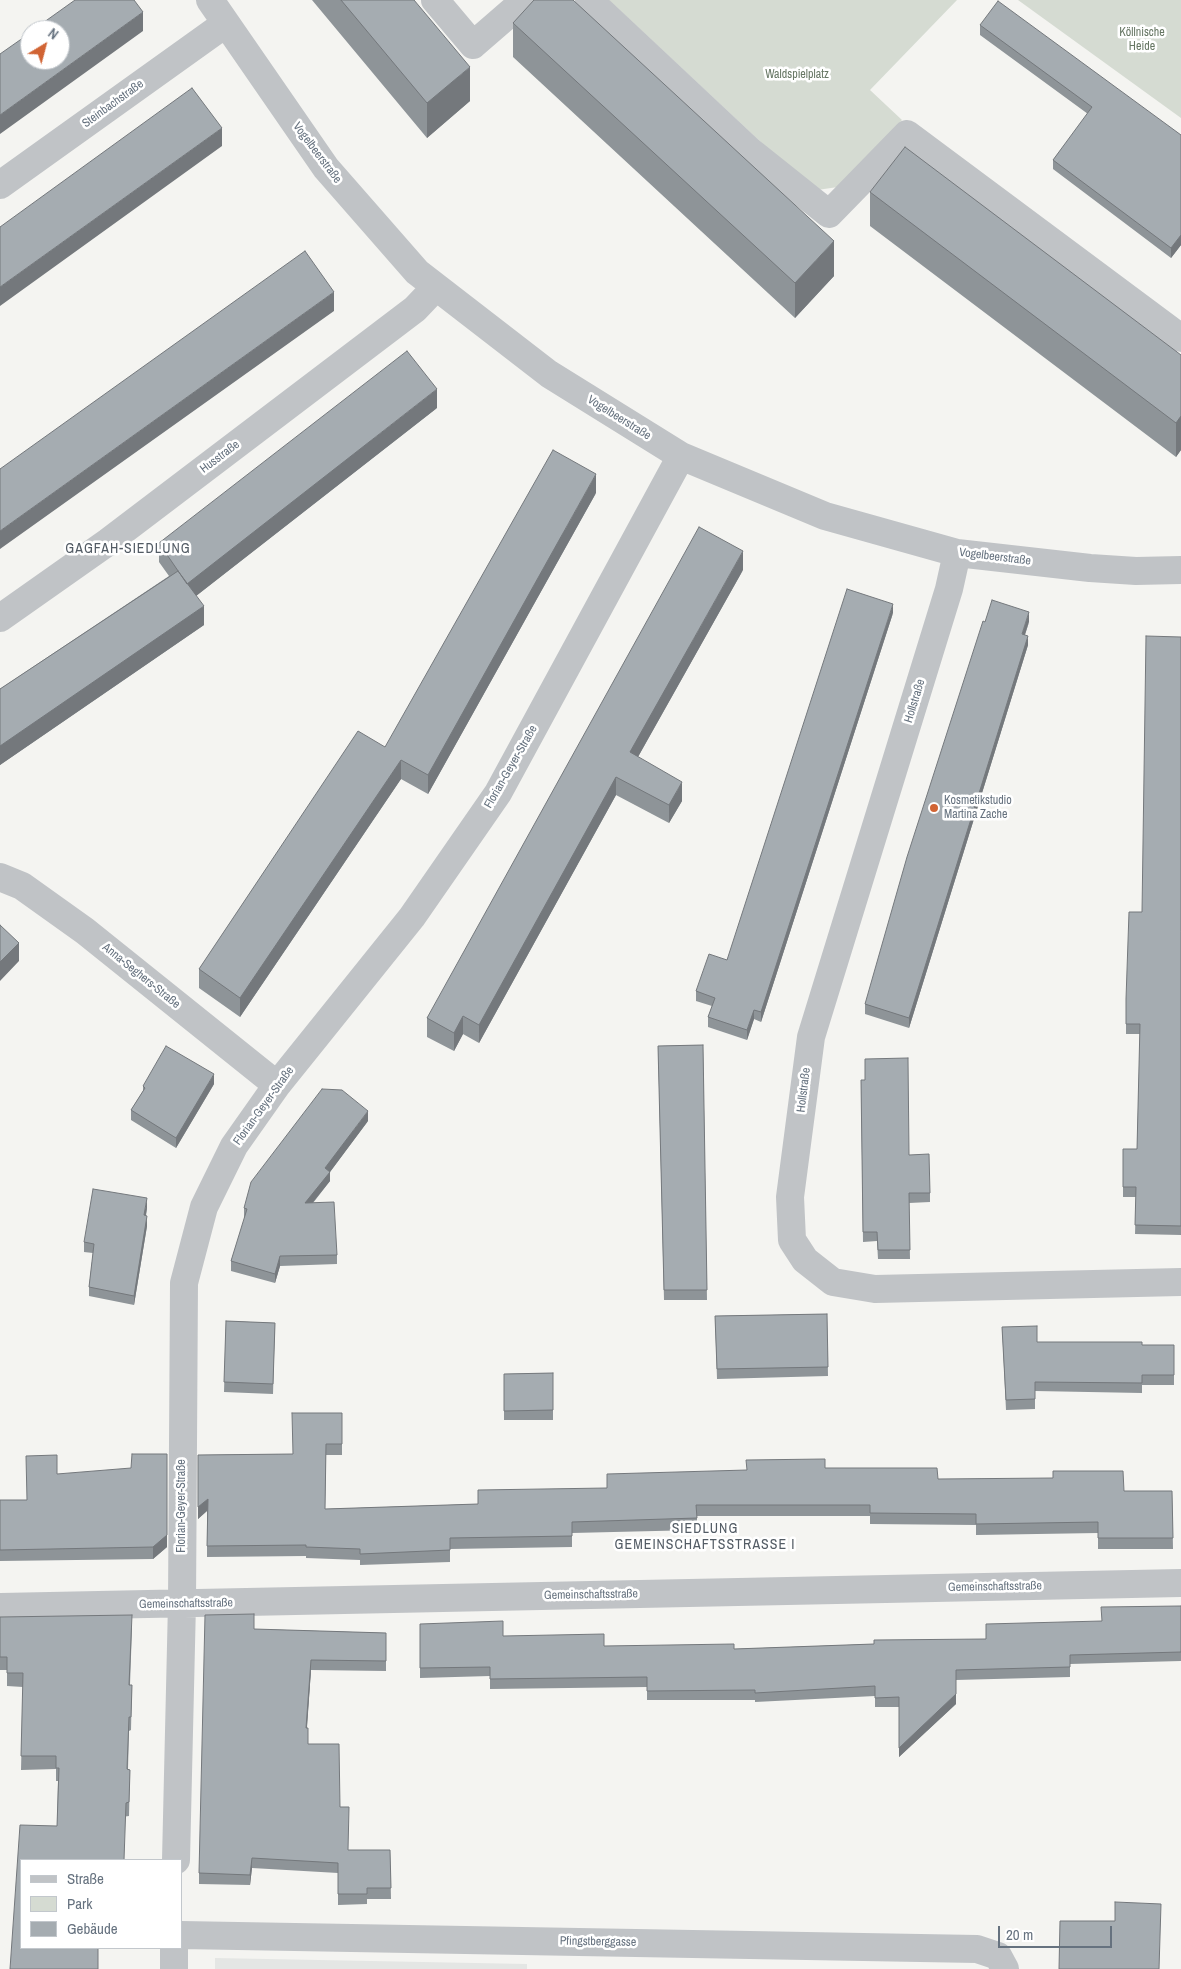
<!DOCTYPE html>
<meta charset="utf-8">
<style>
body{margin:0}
#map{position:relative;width:1181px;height:1969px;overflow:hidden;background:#f4f4f1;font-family:"Archivo Narrow",sans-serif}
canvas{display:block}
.legend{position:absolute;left:20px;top:1859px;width:162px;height:90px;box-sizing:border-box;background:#fff;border:1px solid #c2c7cc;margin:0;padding:6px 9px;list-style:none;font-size:15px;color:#66727f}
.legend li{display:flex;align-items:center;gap:10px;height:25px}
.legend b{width:25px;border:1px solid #c2c7cc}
.north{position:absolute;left:20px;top:20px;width:50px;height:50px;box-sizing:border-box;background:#fff;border:1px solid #c2c7cc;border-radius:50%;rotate:37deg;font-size:14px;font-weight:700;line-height:20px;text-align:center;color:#66727f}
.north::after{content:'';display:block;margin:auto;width:18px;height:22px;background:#d16434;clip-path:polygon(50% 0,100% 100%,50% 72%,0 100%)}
.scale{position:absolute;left:998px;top:1926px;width:114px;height:22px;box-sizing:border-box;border:2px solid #66727f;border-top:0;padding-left:6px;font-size:15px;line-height:18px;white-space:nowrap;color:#66727f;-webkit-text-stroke:4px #fff;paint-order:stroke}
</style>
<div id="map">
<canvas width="1181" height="1969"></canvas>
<ul class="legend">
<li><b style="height:6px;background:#c0c3c6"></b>Straße</li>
<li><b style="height:14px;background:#d5dbd2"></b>Park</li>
<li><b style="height:14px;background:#a5acb1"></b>Gebäude</li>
</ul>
<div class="north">N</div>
<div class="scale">20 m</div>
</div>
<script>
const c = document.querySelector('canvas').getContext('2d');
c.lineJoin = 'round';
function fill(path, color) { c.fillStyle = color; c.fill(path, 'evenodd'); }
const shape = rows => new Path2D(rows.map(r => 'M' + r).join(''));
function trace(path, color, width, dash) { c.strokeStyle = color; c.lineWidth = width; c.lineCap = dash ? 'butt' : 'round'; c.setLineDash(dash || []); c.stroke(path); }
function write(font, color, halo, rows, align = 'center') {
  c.font = font + ' "Archivo Narrow",sans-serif'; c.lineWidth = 5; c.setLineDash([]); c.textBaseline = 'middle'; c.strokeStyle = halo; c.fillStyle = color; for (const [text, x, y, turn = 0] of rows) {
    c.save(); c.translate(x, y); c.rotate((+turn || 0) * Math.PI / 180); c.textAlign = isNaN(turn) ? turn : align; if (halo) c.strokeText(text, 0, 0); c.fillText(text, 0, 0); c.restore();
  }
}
fill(shape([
 [215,1958,527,1964,527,1969,215,1969]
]), '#e4e6e4');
fill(shape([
 [609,0,957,0,870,90,902,120,838,187,817,190,796,175],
 [1018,0,1181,0,1181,118]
]), '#d5dbd2');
trace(shape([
 [210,0,326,168,417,272,549,374,681,456,825,516,957,553,1090,568,1136,571,1181,570],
 [435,0,473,45,525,0],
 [589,0,750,151,829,214,907,134,1181,338],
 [0,185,225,24],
 [957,553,949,589,811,1037,790,1197,792,1240,805,1260,833,1282,875,1289,1181,1282],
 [0,618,108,542,415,309,435,288],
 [0,877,22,886,85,931,277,1085],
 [0,1607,1181,1583],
 [176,1860,182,1603,184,1283,204,1207,234,1146,277,1085,412,917,498,793,681,456],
 [181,1935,977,1949,998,1956,1005,1969],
 [174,1969,174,1948]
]), '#c0c3c6', 28);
fill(shape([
 [312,0,414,0,470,101,427,138],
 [513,23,834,276,795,318,513,57],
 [980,25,1181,135,1181,245,1171,258,1053,169,1053,160,1088,114,980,35],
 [870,192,1181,355,1181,450,1176,457,870,226],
 [437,408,196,596,204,625,0,765,0,689,169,576,159,562,159,543],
 [596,493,428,794,401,779,240,1017,199,988,199,969,385,747],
 [743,570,638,757,682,801,669,823,616,795,479,1043,463,1034,454,1051,427,1037,427,1018],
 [893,613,761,1022,754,1019,747,1040,708,1027,708,1017,712,1006,696,1001,696,991,727,960],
 [1029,622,1025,635,1028,645,909,1028,865,1014,865,1004],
 [1181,637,1181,1235,1135,1234,1136,1197,1123,1197,1123,1149,1137,1149,1140,1034,1126,1034,1126,999,1142,912],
 [703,1045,707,1300,664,1300,658,1046],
 [861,1080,865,1080,909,1155,930,1193,930,1202,909,1203,910,1259,878,1259,877,1241,863,1242],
 [214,1084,176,1148,131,1120,131,1110,143,1091,143,1086],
 [368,1121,330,1172,330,1181,313,1203,337,1255,337,1264,280,1266,275,1283,231,1271,231,1261,245,1218,244,1218,244,1208],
 [147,1208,146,1216,147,1226,134,1305,89,1296,89,1287,93,1253,84,1252,84,1242],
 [827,1314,828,1376,717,1379,715,1316],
 [226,1321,275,1323,273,1394,224,1392],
 [1002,1327,1037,1342,1142,1345,1174,1345,1174,1385,1142,1385,1142,1393,1035,1391,1035,1409,1006,1410],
 [553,1373,553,1420,504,1420,504,1374],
 [342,1413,342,1455,326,1455,325,1509,478,1504,607,1488,825,1468,938,1479,1124,1491,1172,1491,1173,1549,1098,1549,1098,1533,976,1535,976,1525,870,1524,870,1516,697,1516,697,1530,572,1533,572,1547,450,1549,450,1562,360,1565,360,1560,306,1558,306,1556,207,1557,207,1511,198,1519,198,1455,293,1454],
 [57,1474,167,1547,153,1559,0,1561,0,1500,27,1500],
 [1181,1606,1181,1661,1070,1664,1070,1677,956,1680,956,1704,899,1757,899,1707,875,1707,875,1696,755,1702,755,1700,647,1700,647,1687,490,1689,490,1676,420,1678,420,1624,503,1636,604,1646,734,1649,874,1644,986,1639,1101,1621],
 [0,1617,132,1628,130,1685,132,1685,131,1730,129,1731,128,1769,130,1770,129,1816,57,1826,58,1781,56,1781,56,1769,21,1770,23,1687,7,1686,7,1670,0,1670],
 [254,1629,386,1633,386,1671,311,1670,307,1728,308,1744,340,1807,348,1850,390,1850,391,1899,367,1899,367,1904,338,1905,338,1873,252,1868,250,1885,199,1884,199,1873]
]), '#8e9498');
fill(shape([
 [143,12,143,31,0,134,0,115],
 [470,67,470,101,427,138,427,103],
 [222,128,222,146,0,306,0,287],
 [1181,235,1181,245,1171,258,1171,248],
 [834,241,834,276,795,318,795,283],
 [334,292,334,311,0,549,0,531],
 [437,389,437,408,187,603,187,584],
 [1181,416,1181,450,1176,457,1176,423],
 [596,474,596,493,428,794,428,775],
 [743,551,743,570,630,771,630,752],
 [893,604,893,613,761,1022,761,1012],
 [204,606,204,625,0,765,0,746],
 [1029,612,1029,622,1022,643,1022,634],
 [1028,636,1028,645,909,1028,909,1018],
 [401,760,401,779,240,1017,240,998],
 [616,777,616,795,479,1043,479,1025],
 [682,782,682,801,669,823,669,805],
 [19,943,19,961,0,981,0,962],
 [754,1010,754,1019,747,1040,747,1030],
 [463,1016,463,1034,454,1051,454,1033],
 [214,1074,214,1084,176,1148,176,1138],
 [368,1111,368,1121,330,1172,330,1181,305,1212,305,1203,325,1168],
 [147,1198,147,1208,144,1225,144,1215],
 [147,1216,147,1226,134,1305,134,1296],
 [280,1256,280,1266,275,1283,275,1274],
 [167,1466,167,1547,153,1559,153,1547],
 [208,1499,208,1510,198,1519,198,1507],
 [311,1660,311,1670,306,1739,306,1728],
 [956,1694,956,1704,899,1757,899,1748],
 [252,1858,252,1868,250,1885,250,1875]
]), '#74787c');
const building = shape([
 [75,0,134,0,143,12,0,115,0,54,30,33,30,60,60,60,60,30,33,30,75,0],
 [341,0,414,0,470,67,427,103,341,0],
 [534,0,573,0,834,241,795,283,513,23,534,0],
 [998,1,1181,135,1181,235,1171,248,1053,160,1092,107,980,25,998,1],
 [192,88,222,128,0,287,0,227,192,88],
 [905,147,1181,355,1181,416,1176,423,870,192,905,147],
 [305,251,334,292,0,531,0,469,305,251],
 [407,351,437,389,187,584,159,543,407,351],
 [553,450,596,474,428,775,401,760,240,998,199,969,358,731,385,747,553,450],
 [699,527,743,551,630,752,682,782,669,805,616,777,479,1025,463,1016,454,1033,427,1018,699,527],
 [178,571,204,606,0,746,0,689,178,571],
 [847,589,893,604,761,1012,754,1010,747,1030,708,1017,715,998,696,991,709,954,727,960,847,589],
 [992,600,1029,612,1022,634,1028,636,909,1018,865,1004,907,857,983,621,985,622,992,600],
 [1146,636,1181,637,1181,1226,1135,1225,1136,1187,1123,1187,1123,1149,1137,1149,1140,1024,1126,1024,1126,999,1129,912,1142,912,1146,636],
 [0,925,19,943,0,962,0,925],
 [703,1045,707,1290,664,1290,658,1046,703,1045],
 [166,1046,214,1074,176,1138,131,1110,145,1088,143,1086,166,1046],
 [908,1058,909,1155,929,1154,930,1193,909,1193,910,1250,878,1250,877,1232,863,1232,861,1080,865,1080,865,1059,908,1058],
 [322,1089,342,1090,368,1111,325,1168,330,1172,305,1203,334,1202,337,1255,280,1256,275,1274,231,1261,247,1209,244,1208,251,1182,322,1089],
 [93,1189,147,1198,144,1215,147,1216,134,1296,89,1287,94,1244,84,1242,93,1189],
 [827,1314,828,1367,717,1369,715,1316,827,1314],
 [226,1321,275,1323,273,1384,224,1382,226,1321],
 [1037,1326,1037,1342,1142,1342,1142,1345,1174,1345,1174,1375,1142,1375,1142,1383,1035,1382,1035,1399,1006,1400,1002,1327,1037,1326],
 [553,1373,553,1410,504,1411,504,1374,553,1373],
 [292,1413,342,1413,342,1444,326,1444,325,1509,478,1504,478,1490,607,1488,607,1474,747,1470,746,1460,825,1459,825,1468,937,1468,938,1479,1053,1478,1053,1471,1123,1471,1124,1491,1172,1491,1173,1538,1098,1538,1098,1522,976,1524,976,1514,870,1513,870,1505,696,1505,697,1518,572,1522,572,1536,450,1538,450,1550,360,1554,360,1549,306,1547,306,1545,207,1546,208,1499,198,1507,198,1455,293,1454,292,1413],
 [132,1454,167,1454,167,1535,153,1547,0,1550,0,1500,27,1500,26,1456,57,1455,57,1474,131,1468,132,1454],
 [1181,1606,1181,1652,1070,1655,1070,1667,956,1670,956,1694,899,1748,899,1697,875,1698,875,1686,755,1693,755,1690,647,1691,647,1677,490,1679,490,1667,420,1668,420,1624,503,1621,503,1636,604,1634,604,1646,734,1644,734,1649,874,1644,874,1640,986,1639,986,1624,1102,1621,1101,1607,1181,1606],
 [254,1614,254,1629,386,1633,386,1661,311,1660,306,1728,308,1728,308,1744,339,1744,340,1807,349,1807,348,1850,390,1850,391,1888,367,1888,367,1894,338,1894,338,1863,252,1858,250,1875,199,1873,205,1615,254,1614],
 [132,1615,129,1685,132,1685,131,1717,129,1717,127,1769,130,1770,129,1802,126,1803,124,1860,21,1860,21,1948,98,1948,98,1969,10,1969,20,1825,57,1826,59,1768,56,1768,56,1756,21,1756,23,1673,7,1673,7,1657,0,1657,0,1617,132,1615],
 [1115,1902,1161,1904,1159,1969,1059,1969,1060,1921,1115,1921,1115,1902]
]);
fill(building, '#a5acb1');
trace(building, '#74787c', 1);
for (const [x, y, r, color] of [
 [934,808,5,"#d16434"]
]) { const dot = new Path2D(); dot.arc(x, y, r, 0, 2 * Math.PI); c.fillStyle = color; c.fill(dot); trace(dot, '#fff', 2); }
write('12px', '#677764', '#fff', [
 ["Köllnische",1142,33],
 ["Heide",1142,47],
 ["Waldspielplatz",797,75]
]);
write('12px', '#66727f', '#fff', [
 ["Steinbachstraße",113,104,-36],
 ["Vogelbeerstraße",317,153,53],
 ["Vogelbeerstraße",619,418,32],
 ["Husstraße",220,457,-37],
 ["Vogelbeerstraße",995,557,7],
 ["Hollstraße",915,701,-73],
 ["Florian-Geyer-Straße",511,767,-60],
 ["Anna-Seghers-Straße",141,976,39],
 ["Hollstraße",804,1090,-83],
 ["Florian-Geyer-Straße",264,1106,-54],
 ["Florian-Geyer-Straße",182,1506,-90],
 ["Gemeinschaftsstraße",995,1587,-1],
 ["Gemeinschaftsstraße",591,1595,-1],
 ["Gemeinschaftsstraße",186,1604,-1],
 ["Pfingstberggasse",598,1942,1]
]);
write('12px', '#66727f', '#fff', [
 ["Kosmetikstudio",944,801],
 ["Martina Zache",944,815]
], 'left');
c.letterSpacing = '1px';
write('14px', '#535c65', '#fff', [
 ["GAGFAH-SIEDLUNG",128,549],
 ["SIEDLUNG",705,1529],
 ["GEMEINSCHAFTSSTRASSE I",705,1545]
]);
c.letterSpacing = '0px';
</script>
